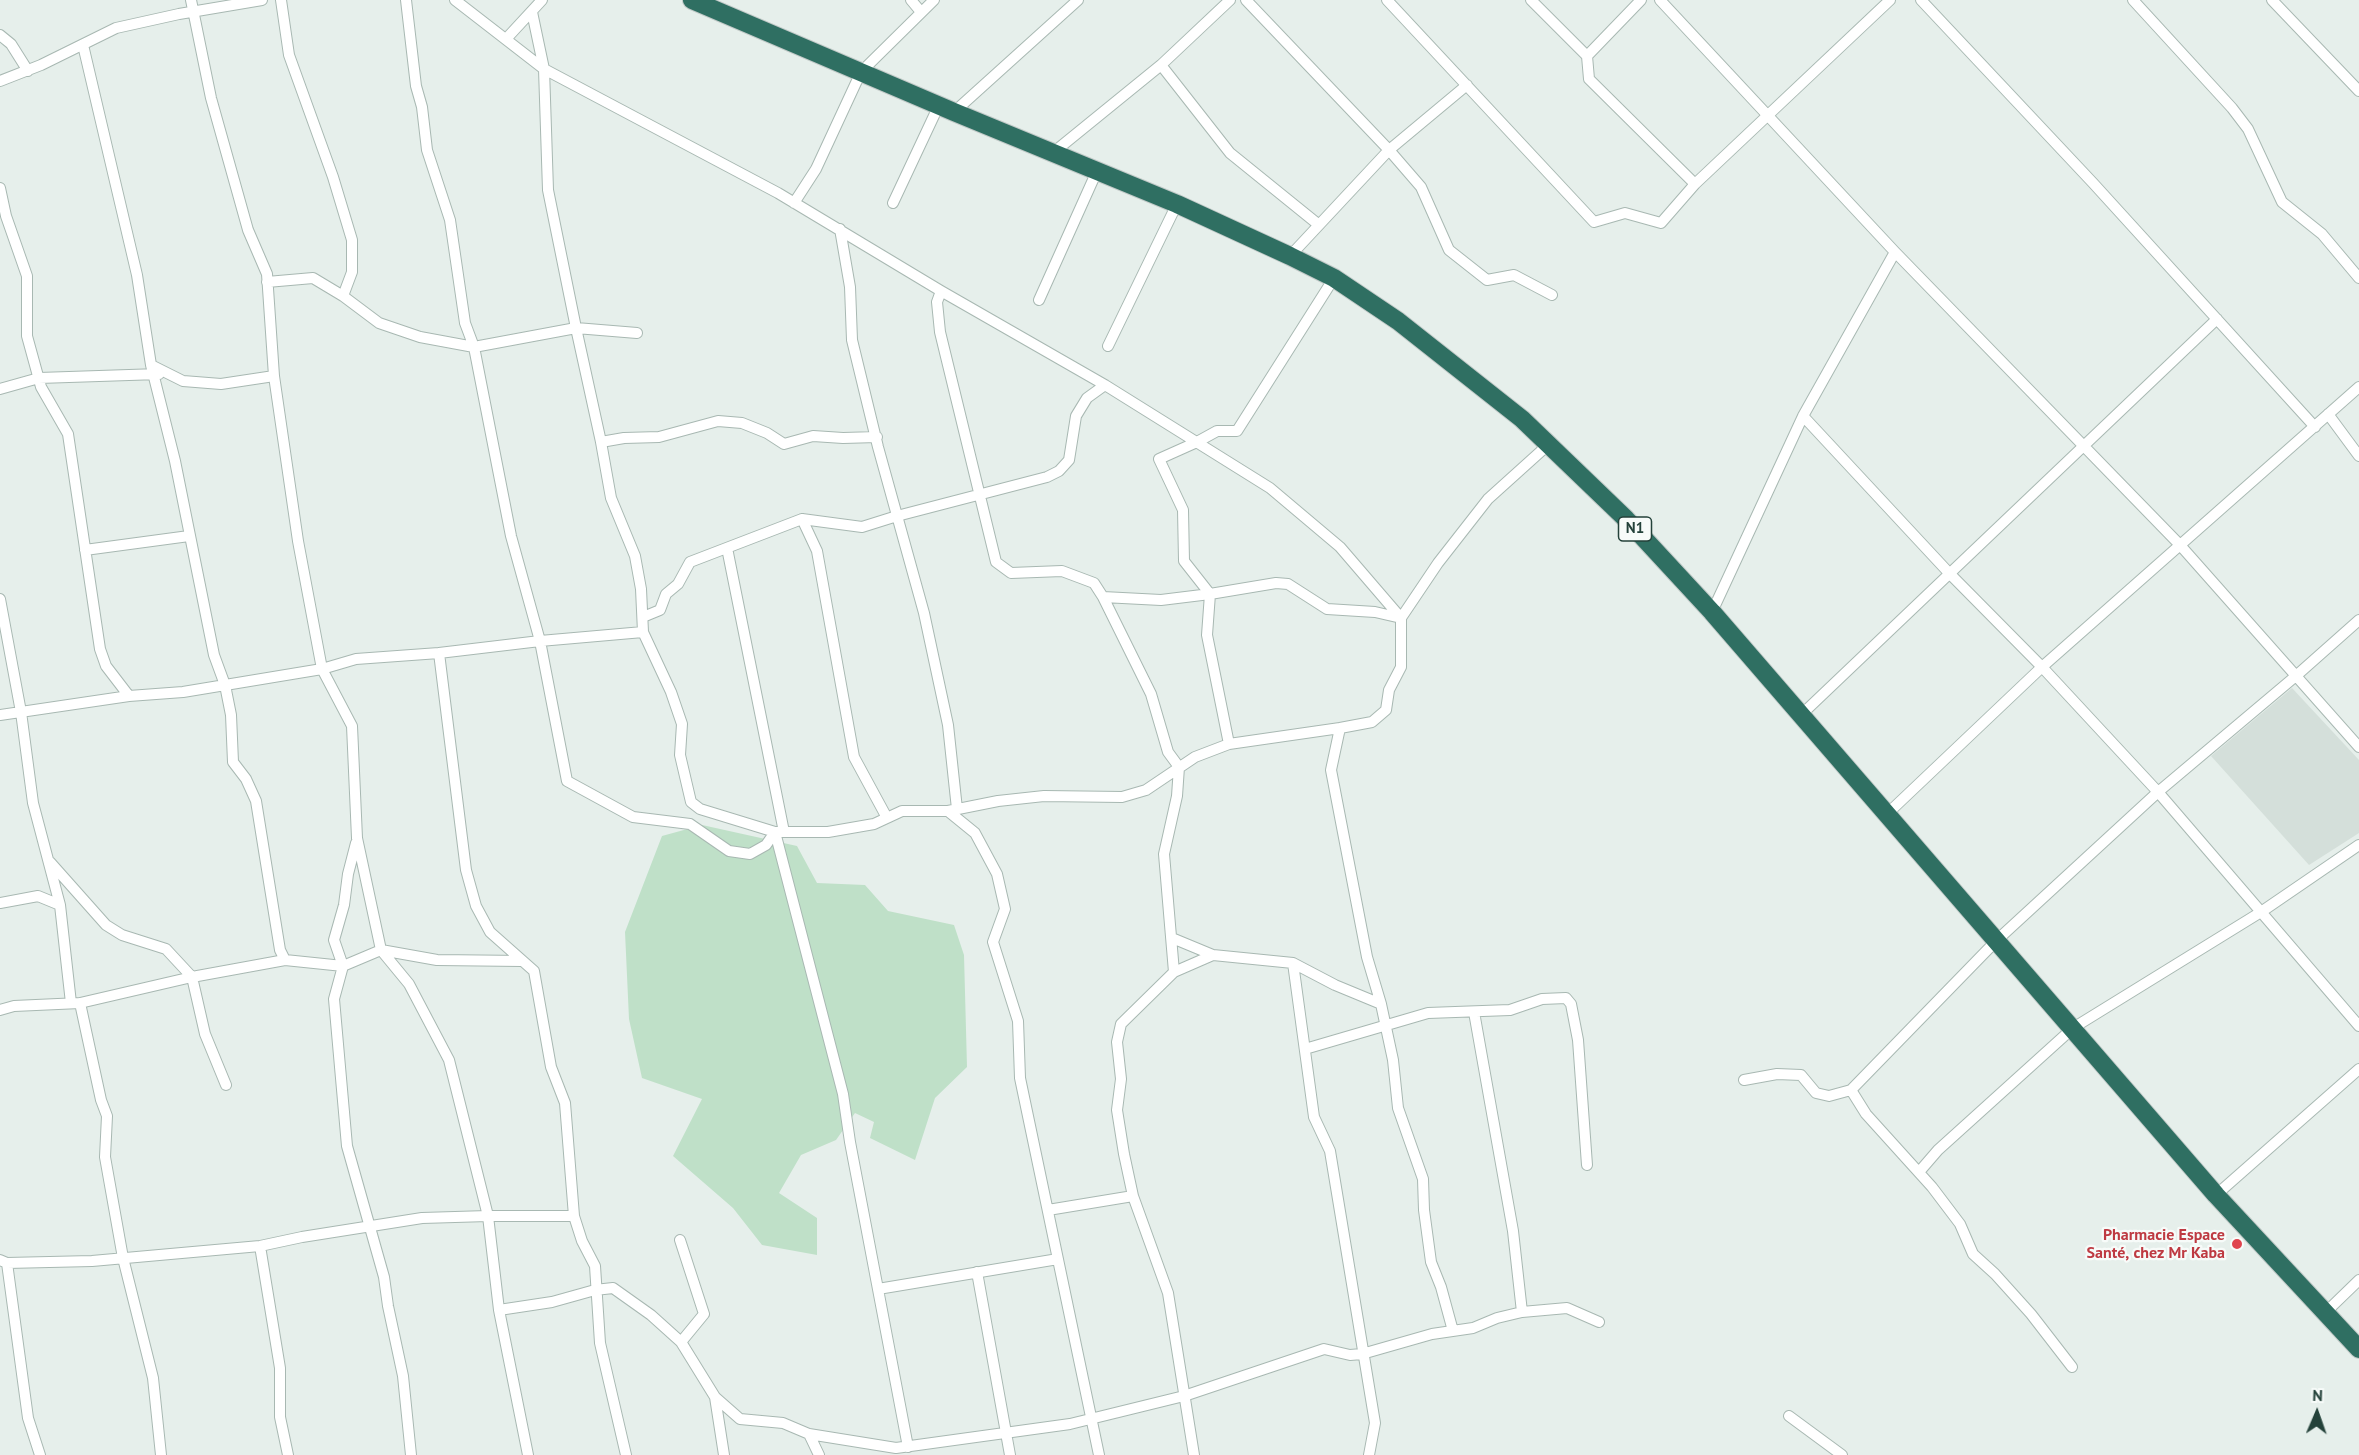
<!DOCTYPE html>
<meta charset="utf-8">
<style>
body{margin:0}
#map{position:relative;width:2359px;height:1455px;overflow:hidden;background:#e6efeb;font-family:"PT Sans",sans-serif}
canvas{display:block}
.north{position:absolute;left:2287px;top:1383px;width:60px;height:60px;-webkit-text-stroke:4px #f7fbf9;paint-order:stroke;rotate:2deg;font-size:16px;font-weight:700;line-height:24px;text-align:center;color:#24423a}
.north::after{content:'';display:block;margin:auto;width:21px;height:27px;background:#24423a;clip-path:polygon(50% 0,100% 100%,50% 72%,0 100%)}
</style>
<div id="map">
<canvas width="2359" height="1455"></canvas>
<div class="north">N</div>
</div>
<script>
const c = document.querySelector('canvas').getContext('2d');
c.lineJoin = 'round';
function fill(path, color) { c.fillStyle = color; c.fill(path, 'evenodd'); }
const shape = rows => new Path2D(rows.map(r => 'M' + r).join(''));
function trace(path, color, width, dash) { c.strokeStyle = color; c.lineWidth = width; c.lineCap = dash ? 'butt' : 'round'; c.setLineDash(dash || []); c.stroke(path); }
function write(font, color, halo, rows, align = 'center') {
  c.font = font + ' "PT Sans",sans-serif'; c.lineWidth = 4.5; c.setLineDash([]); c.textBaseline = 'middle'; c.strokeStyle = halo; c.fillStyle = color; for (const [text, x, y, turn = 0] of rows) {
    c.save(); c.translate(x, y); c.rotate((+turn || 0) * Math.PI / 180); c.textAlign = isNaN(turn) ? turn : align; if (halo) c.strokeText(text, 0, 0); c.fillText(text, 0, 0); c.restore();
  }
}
fill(shape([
 [2292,688,2359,760,2359,833,2309,865,2211,756]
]), '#d4dfda');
fill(shape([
 [702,825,797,846,817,883,865,885,888,911,954,925,964,955,967,1067,935,1098,915,1160,870,1138,874,1122,855,1113,836,1140,801,1155,779,1193,817,1218,817,1255,762,1245,733,1208,673,1156,702,1099,642,1078,629,1019,625,932,662,836]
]), '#bfe0c8');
const street = shape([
 [281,0,289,55,333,177,352,240,352,272,343,296],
 [406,0,416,86,422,107,427,150,450,220,465,323,474,347,511,536,540,641,567,781,633,817,690,824,729,851,750,854,766,845,775,832],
 [455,0,544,69,778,193,941,291,1105,385,1270,488,1340,547,1401,618],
 [911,0,921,12],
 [1246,0,1389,150,1421,187,1449,250,1487,280,1514,275,1552,295],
 [1387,0,1594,222,1625,213,1661,223,1695,184,1890,0],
 [1531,0,1587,56,1589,79,1695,184],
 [1660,0,1895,252,2180,545,2359,747],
 [1921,0,2093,183,2315,427],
 [2133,0,2232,108,2248,129,2282,202,2322,234,2359,278],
 [2272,0,2359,91],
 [532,12,544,69,548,190,576,328,601,442,611,498,635,556,641,589,643,632,671,692,682,724,680,755,691,802,700,809,775,832,828,832,874,824,902,811,948,811,998,801,1044,796,1122,797,1146,790,1195,757,1229,744,1340,728],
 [0,35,11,44,28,71],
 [506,39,542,0],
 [83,45,137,275,151,365,175,461,214,655,225,685,231,715,233,762,246,779,256,801,280,950,285,960],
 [1587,56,1641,0],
 [1161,65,1230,153,1319,225],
 [0,81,41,65,116,28,179,14,262,0],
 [954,112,1078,0],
 [1054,152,1161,65,1230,0],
 [0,188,6,216,27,276,27,336,41,387,68,434,100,649,106,666,129,696],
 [794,203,816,169,861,72,934,0],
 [893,203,939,105],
 [840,229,850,287,852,340,878,447,924,613,948,725,957,809],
 [1290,256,1389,150,1467,85],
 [1334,278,1237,431,1217,431,1197,442,1159,459,1183,510,1184,561,1210,594,1276,583,1288,584,1327,609,1375,612,1401,618],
 [267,282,313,278,343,296,379,323,420,337,474,347,576,328,637,333],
 [941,291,937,302,940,332,996,562,1011,573,1062,571,1094,583,1103,597,1151,694,1168,752,1179,767,1177,796,1164,854,1174,972],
 [1039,300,1097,171],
 [1108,346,1177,204],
 [151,365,183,381,221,384,274,376,267,274,248,230,211,98,191,0],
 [274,376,298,541,322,669,352,726,357,838,381,950,409,984,449,1060,488,1216,574,1216],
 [0,389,39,378,159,374],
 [2328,414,2359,456],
 [1803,416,1950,574,2042,667,2158,792,2359,1026],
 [601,442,624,438,659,437,718,421,742,423,767,433,784,444,813,436,843,438,877,437],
 [802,519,817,551,854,757,886,816],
 [727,548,784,832],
 [85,550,189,536],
 [1103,597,1161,600,1210,594,1207,635,1229,744],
 [0,599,21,712,33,803,60,905,71,1003],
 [1712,612,1803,416,1895,252],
 [643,617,660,610,666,594,678,584,690,562,802,519,862,527,897,516,1047,477,1059,471,1069,460,1076,416,1087,398,1105,385],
 [439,653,466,870,476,906,490,932,534,971,551,1067,565,1103,574,1216,582,1241,595,1266,600,1343,626,1455],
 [0,715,129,696,183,692,322,669,356,659,439,653,540,641,643,632],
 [1800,716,2217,319],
 [948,811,975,833,997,874,1005,909,993,942,1018,1021,1020,1078,1099,1455],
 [1886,815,2042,667,2359,387],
 [775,832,843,1094,850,1142,908,1447],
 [50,862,106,925,122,935,166,949,192,977,205,1034,226,1085],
 [0,903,38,896,60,905],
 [1172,938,1213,955,1293,963,1335,985,1381,1004],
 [1293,963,1314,1117,1330,1151,1375,1423,1369,1455],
 [80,1003,101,1100,107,1116,105,1157,123,1258,153,1378,161,1455],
 [0,1010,14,1006,80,1003,192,977,285,960,343,966,334,940,344,905,348,874,356,843],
 [1474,1012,1513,1231,1522,1312],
 [1305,1049,1428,1013,1510,1010,1542,999,1566,998,1571,1004,1578,1040,1587,1165],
 [1744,1080,1777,1074,1801,1075,1816,1093,1829,1096,1851,1090,1996,941,2158,792,2297,675,2359,620],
 [1851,1090,1866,1114,1932,1187,1960,1224,1973,1254,1995,1274,2031,1314,2072,1367],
 [1919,1172,1938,1150,2073,1028,2261,912,2359,845],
 [2216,1195,2359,1069],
 [1048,1210,1133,1196],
 [680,1240,704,1314,681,1342,715,1397,740,1419,783,1423,809,1434,896,1448,1070,1424,1184,1396,1324,1349,1350,1355,1362,1354,1432,1334,1473,1328,1497,1318,1522,1312,1567,1308,1599,1322],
 [260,1246,280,1368,280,1417,288,1455],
 [0,1260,7,1263,92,1261,260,1246,302,1237,422,1218,488,1216,499,1310,528,1455],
 [7,1263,28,1418,40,1455],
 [977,1272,1010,1455],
 [878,1289,1058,1259],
 [499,1310,552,1302,595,1290,613,1288,651,1315,681,1342],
 [2326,1312,2359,1280],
 [1453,1331,1441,1287,1431,1262,1424,1210,1423,1179,1398,1108,1393,1060,1381,1004,1367,957,1331,770,1340,728,1372,722,1386,710,1389,690,1401,667,1401,618,1438,563,1488,499,1549,444],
 [715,1397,724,1455],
 [1789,1416,1842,1455],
 [809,1434,819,1455],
 [411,1455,403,1376,388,1306,384,1277,347,1146,334,999,343,966,381,950,437,960,522,961],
 [1194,1455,1168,1293,1133,1196,1124,1154,1117,1110,1121,1079,1117,1042,1121,1024,1174,972,1213,955]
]);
const highway = shape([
 [692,0,954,112,1177,204,1290,256,1334,278,1398,321,1522,419,1626,519,1712,612,2216,1195,2359,1349]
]);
trace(street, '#a8b8b2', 12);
trace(highway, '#c2cac8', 20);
trace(street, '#fff', 10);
trace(highway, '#2f6f62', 18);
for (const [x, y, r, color] of [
 [2237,1244,6,"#e0444e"]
]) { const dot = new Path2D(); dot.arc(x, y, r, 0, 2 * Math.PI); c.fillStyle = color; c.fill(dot); trace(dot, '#f7fbf9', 2); }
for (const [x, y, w] of [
 [1635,529,33]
]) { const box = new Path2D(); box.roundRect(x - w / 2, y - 12, w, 24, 4.5); c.fillStyle = '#f7fbf9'; c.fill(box); trace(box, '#24423a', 1.5); }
write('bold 15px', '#24423a', null, [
 ["N1",1635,529]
]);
write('bold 16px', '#be3a42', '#f7fbf9', [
 ["Pharmacie Espace",2225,1235],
 ["Santé, chez Mr Kaba",2225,1253]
], 'right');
</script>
